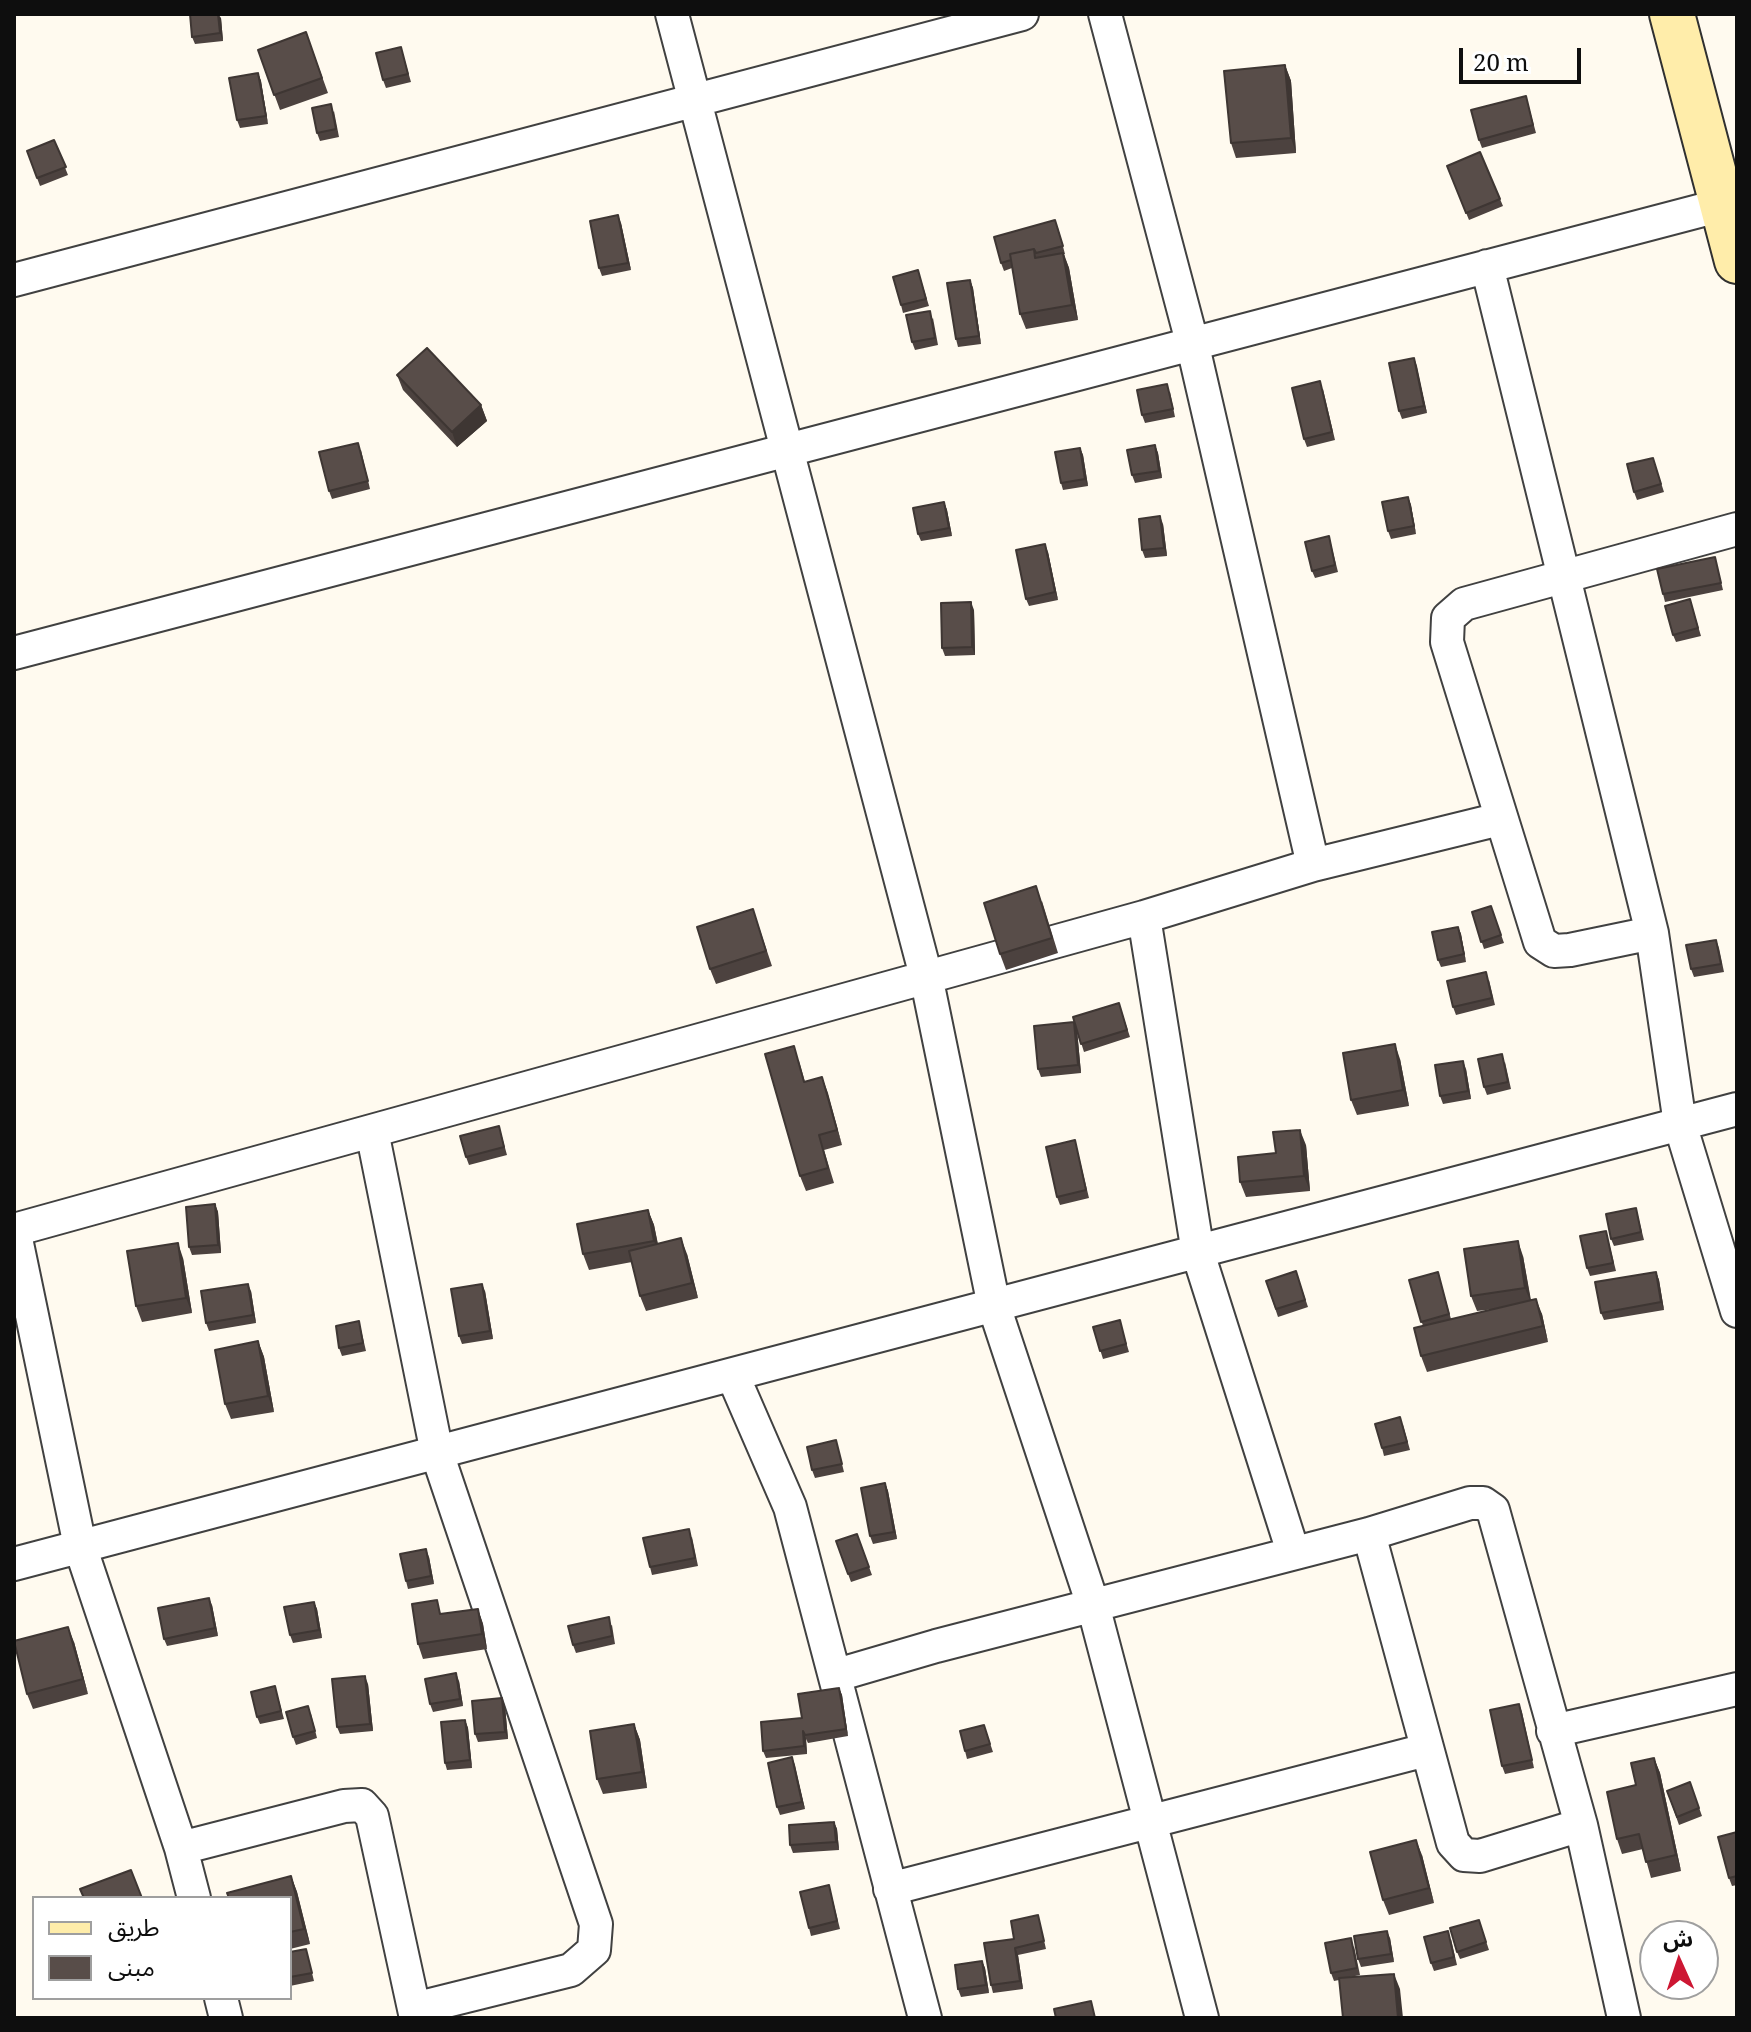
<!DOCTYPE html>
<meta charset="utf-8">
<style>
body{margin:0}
#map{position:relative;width:1751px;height:2032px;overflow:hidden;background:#fffaef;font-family:"Noto Serif","Noto Sans Arabic",serif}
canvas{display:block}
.frame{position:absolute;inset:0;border:16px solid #0e0e0e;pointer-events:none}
.legend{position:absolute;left:32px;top:1896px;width:260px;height:104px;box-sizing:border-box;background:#fff;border:2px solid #9f9f9f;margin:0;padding:10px 14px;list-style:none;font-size:24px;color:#0e0e0e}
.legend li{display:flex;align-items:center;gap:16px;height:40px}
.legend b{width:40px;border:2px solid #9f9f9f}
.north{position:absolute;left:1639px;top:1920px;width:80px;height:80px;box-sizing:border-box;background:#fff;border:2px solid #9f9f9f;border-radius:50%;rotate:357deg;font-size:22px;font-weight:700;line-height:32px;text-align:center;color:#0e0e0e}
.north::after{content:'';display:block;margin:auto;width:28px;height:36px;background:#cd1733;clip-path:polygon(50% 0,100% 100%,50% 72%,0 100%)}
.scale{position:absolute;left:1459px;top:48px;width:122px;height:36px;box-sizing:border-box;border:4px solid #0e0e0e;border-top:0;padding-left:10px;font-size:24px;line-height:28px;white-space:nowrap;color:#0e0e0e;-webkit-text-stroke:6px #fff;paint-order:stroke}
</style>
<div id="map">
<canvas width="1751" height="2032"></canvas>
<div class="frame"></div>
<ul class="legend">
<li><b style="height:10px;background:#ffedaa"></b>طريق</li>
<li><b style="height:22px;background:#584d49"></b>مبنى</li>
</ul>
<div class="north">ش</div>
<div class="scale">20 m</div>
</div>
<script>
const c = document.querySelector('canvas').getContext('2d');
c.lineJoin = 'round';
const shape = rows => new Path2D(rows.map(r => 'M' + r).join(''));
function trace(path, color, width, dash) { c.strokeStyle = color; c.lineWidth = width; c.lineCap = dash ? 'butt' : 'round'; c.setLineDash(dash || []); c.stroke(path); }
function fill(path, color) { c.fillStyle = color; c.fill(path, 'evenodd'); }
const street = shape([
 [672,14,926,976,994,1306,1093,1605,1202,2018],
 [1105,14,1192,342,1313,865],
 [1487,266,1652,933,1680,1124,1737,1311],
 [14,280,1022,14],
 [14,653,1737,201],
 [1144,917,1198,1253,1293,1552],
 [1652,933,1570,950,1554,951,1540,942,1447,642,1448,618,1464,604,1737,529],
 [372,1131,437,1453,596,1924,594,1950,571,1970,414,2009],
 [14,1229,80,1546,181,1848,194,1898],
 [14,1230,1144,917,1313,865,1500,819],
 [733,1376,790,1507,925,2018],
 [1369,1534,1453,1843,1464,1855,1480,1856,1581,1825],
 [14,1564,1737,1109],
 [837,1675,936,1646,1369,1534,1470,1503,1483,1503,1493,1510,1581,1825,1624,2018],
 [1553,1731,1737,1689],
 [181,1848,344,1806,362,1805,372,1816,416,2018],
 [890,1889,1426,1750],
 [221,1998,226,2018]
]);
const secondary = shape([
 [1672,14,1737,261]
]);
trace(street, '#414141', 36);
trace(secondary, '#303030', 48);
trace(street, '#fff', 32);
trace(secondary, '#ffedaa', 44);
fill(shape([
 [221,18,223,41,195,44,192,37],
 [306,32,328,93,280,110,258,50],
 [401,47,411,82,386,88,383,80],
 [1285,65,1291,81,1296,153,1236,158,1231,143],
 [258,73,261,81,268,124,240,128,237,120],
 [1526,96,1536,133,1482,148,1479,140],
 [334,111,339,137,320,141,317,133],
 [54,140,68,175,40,186,27,151],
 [1480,152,1503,206,1469,220,1447,166],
 [621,223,631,270,602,276,599,268],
 [1058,228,1065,254,1064,254,1069,268,1078,320,1026,329,1020,314,1012,268,1004,271,1001,263],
 [918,270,929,306,903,313,901,305],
 [970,280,973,288,981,344,958,347,956,339],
 [933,318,938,345,915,350,912,342],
 [1414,358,1427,413,1402,419,1399,411],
 [397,375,481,405,487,421,457,447,403,390],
 [1323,389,1335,440,1307,447,1304,439],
 [1170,392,1175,417,1145,423,1142,415],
 [1155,445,1158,453,1162,478,1135,483,1132,475],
 [1080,448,1083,455,1088,486,1063,490,1061,483],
 [361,450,370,489,332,499,329,491],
 [1653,458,1664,492,1637,500,1634,492],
 [1408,497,1411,505,1416,534,1391,539,1388,531],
 [944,502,947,510,952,536,921,541,918,534],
 [1163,524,1167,556,1145,558,1142,550],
 [1331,544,1338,572,1315,578,1312,571],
 [1048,552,1058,600,1029,606,1026,599],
 [1715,557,1723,590,1665,602,1663,594],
 [1690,599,1701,636,1676,642,1673,635],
 [974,610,975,655,945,656,942,648],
 [1042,901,1058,953,1006,970,1000,954],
 [1491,906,1504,943,1484,949,1472,912],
 [758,924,772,966,716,984,710,969],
 [1458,927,1461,934,1466,962,1441,967,1438,960],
 [1716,940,1719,948,1724,972,1694,977,1691,969],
 [1489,980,1495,1005,1456,1015,1453,1007],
 [1119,1003,1130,1037,1084,1052,1073,1017],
 [1074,1022,1077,1030,1081,1073,1041,1077,1038,1069],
 [1400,1059,1409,1106,1357,1115,1351,1100],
 [799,1061,805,1082,822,1077,842,1145,824,1150,834,1183,806,1191,800,1176],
 [1505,1062,1511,1089,1487,1095,1484,1087],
 [1466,1069,1471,1099,1443,1104,1440,1096],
 [499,1126,507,1155,469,1165,466,1157],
 [1075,1140,1089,1198,1060,1205,1057,1197],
 [1306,1145,1310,1191,1246,1197,1240,1182,1276,1153],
 [215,1204,218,1212,221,1253,192,1255,189,1247],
 [648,1210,654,1225,658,1244,687,1254,698,1298,646,1311,640,1296,632,1262,589,1270,583,1254],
 [1638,1216,1644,1240,1614,1246,1611,1239],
 [1606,1231,1616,1271,1590,1276,1587,1268],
 [1523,1256,1531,1300,1542,1314,1548,1342,1427,1372,1421,1356,1423,1326,1409,1280,1438,1272,1451,1319,1495,1309,1477,1311,1471,1296],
 [183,1258,192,1313,142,1322,136,1306],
 [1296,1271,1308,1307,1278,1317,1266,1281],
 [1656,1272,1659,1280,1664,1310,1604,1320,1601,1313],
 [251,1291,256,1323,209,1331,206,1323],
 [485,1291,493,1339,462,1344,459,1336],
 [359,1321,366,1351,342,1356,339,1348],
 [1093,1327,1122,1328,1129,1352,1103,1359],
 [258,1341,264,1357,274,1412,231,1419,225,1404],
 [1403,1425,1410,1450,1384,1456,1382,1448],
 [836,1440,844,1472,815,1478,812,1470],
 [885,1483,888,1491,897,1539,873,1544,870,1536],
 [857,1534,872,1575,851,1582,836,1541],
 [692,1537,698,1566,652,1575,650,1567],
 [429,1557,434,1584,408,1589,406,1581],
 [314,1602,317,1609,322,1638,293,1643,290,1635],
 [212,1605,218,1636,167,1646,164,1639],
 [478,1609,483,1624,487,1649,423,1659,418,1644,442,1614],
 [612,1625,615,1644,576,1653,573,1645],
 [74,1642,88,1694,33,1709,27,1694],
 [459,1681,463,1706,433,1712,430,1704],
 [368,1684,373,1731,340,1734,337,1727],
 [275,1686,284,1719,260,1724,257,1717],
 [839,1688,842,1695,848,1736,808,1743,806,1739,807,1754,766,1758,763,1751],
 [502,1698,505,1706,508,1739,478,1742,475,1734],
 [1519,1704,1534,1768,1505,1774,1502,1766],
 [311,1714,317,1738,296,1745,293,1737],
 [465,1720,468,1728,472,1768,447,1770,445,1763],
 [634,1724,640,1740,647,1788,603,1794,597,1779],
 [984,1725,993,1752,967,1759,965,1751],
 [792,1757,805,1809,780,1815,777,1807],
 [1654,1758,1660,1773,1681,1871,1651,1878,1643,1849,1622,1854,1617,1839,1636,1785],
 [1690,1782,1702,1816,1679,1825,1667,1791],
 [834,1822,837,1829,839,1850,793,1853,790,1845],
 [1737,1832,1737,1885,1732,1886,1729,1878],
 [1422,1855,1434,1903,1389,1915,1383,1900],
 [291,1876,297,1892,310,1944,290,1949],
 [829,1885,840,1929,811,1936,809,1928],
 [1479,1920,1489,1950,1460,1959,1457,1952],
 [1040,1923,1046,1949,1018,1955,1023,1989,993,1993,991,1985,1014,1939],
 [1390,1938,1394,1962,1361,1967,1358,1959],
 [1451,1939,1457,1965,1434,1971,1431,1963],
 [1354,1946,1360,1975,1350,1977,1400,1989,1339,1980,1334,1981,1331,1973],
 [306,1949,314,1981,290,1986,290,1952],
 [982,1961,985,1968,989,1993,961,1997,958,1989]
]), '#4c423f');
fill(shape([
 [218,14,221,18,223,41,220,33],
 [1285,65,1291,81,1296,153,1291,138],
 [258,73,261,81,268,124,266,116],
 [618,215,621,223,631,270,628,263],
 [1063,253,1069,268,1078,320,1072,305],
 [970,280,973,288,981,344,979,336],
 [1414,358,1417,366,1427,413,1424,406],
 [481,405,487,421,457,447,452,432],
 [1155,445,1158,453,1162,478,1159,471],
 [1080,448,1083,455,1088,486,1085,479],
 [1408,497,1411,505,1416,534,1414,526],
 [944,502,947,510,952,536,949,528],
 [1160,516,1163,524,1167,556,1164,548],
 [1045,544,1048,552,1058,600,1055,592],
 [971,602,974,610,975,655,972,647],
 [1458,927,1461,934,1466,962,1464,954],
 [1074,1022,1077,1030,1081,1073,1078,1065],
 [1395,1044,1400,1059,1409,1106,1403,1090],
 [1463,1061,1466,1069,1471,1099,1468,1091],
 [822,1077,828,1093,842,1145,837,1130],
 [1300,1130,1306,1145,1310,1191,1304,1176],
 [215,1204,218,1212,221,1253,218,1245],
 [648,1210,654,1225,660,1256,654,1241],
 [681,1238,687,1254,698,1298,692,1283],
 [1518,1241,1523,1256,1531,1303,1525,1288],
 [178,1243,183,1258,192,1313,186,1298],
 [1656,1272,1659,1280,1664,1310,1661,1302],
 [248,1284,251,1291,256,1323,253,1315],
 [482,1284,485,1291,493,1339,490,1331],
 [1536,1299,1542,1314,1548,1342,1543,1326],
 [258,1341,264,1357,274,1412,268,1396],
 [885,1483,888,1491,897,1539,894,1532],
 [426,1549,429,1557,434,1584,431,1576],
 [209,1598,212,1605,218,1636,215,1628],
 [314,1602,317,1609,322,1638,319,1630],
 [478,1609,483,1624,487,1649,482,1634],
 [68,1627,74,1642,88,1694,83,1679],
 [456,1673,459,1681,463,1706,460,1699],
 [365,1676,368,1684,373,1731,370,1724],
 [839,1688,842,1695,848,1736,846,1729],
 [502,1698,505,1706,508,1739,505,1732],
 [1519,1704,1522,1712,1534,1768,1532,1760],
 [465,1720,468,1728,472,1768,470,1760],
 [634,1724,640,1740,647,1788,642,1772],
 [803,1731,806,1739,807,1754,804,1746],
 [792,1757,795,1765,805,1809,802,1802],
 [1654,1758,1660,1773,1681,1871,1676,1855],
 [834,1822,837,1829,839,1850,836,1842],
 [1416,1840,1422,1855,1434,1903,1429,1888],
 [291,1876,297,1892,310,1944,304,1929],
 [1387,1931,1390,1938,1394,1962,1391,1954],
 [1015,1948,1018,1955,1023,1989,1020,1981],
 [982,1961,985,1968,989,1993,986,1985],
 [1394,1974,1400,1989,1403,2018,1398,2018]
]), '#3e3633');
const building = shape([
 [190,14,218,14,220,33,192,37,190,14],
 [306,32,322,78,274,95,258,50,306,32],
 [401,47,408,74,383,80,376,53,401,47],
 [1285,65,1291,138,1231,143,1224,71,1285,65],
 [258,73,266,116,237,120,229,78,258,73],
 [1526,96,1533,125,1479,140,1471,110,1526,96],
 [331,104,336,129,317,133,312,108,331,104],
 [54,140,66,167,37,178,27,151,54,140],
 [1480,152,1500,199,1466,213,1447,166,1480,152],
 [618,215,628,263,599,268,590,221,618,215],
 [1055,220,1063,246,1036,253,1034,249,1010,254,1011,260,1001,263,994,237,1055,220],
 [1034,249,1035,258,1063,253,1072,305,1020,314,1010,254,1034,249],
 [918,270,926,299,901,305,893,277,918,270],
 [970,280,979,336,956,339,947,283,970,280],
 [930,311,935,338,912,342,906,315,930,311],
 [427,348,481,405,452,432,397,375,427,348],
 [1414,358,1424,406,1399,411,1389,363,1414,358],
 [1320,381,1332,432,1304,439,1292,388,1320,381],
 [1167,384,1173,409,1142,415,1137,390,1167,384],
 [358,443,368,481,329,491,319,452,358,443],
 [1155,445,1159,471,1132,475,1127,450,1155,445],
 [1080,448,1085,479,1061,483,1055,452,1080,448],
 [1653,458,1661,484,1634,492,1627,464,1653,458],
 [1408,497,1414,526,1388,531,1382,502,1408,497],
 [944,502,949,528,918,534,913,508,944,502],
 [1160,516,1164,548,1142,550,1139,519,1160,516],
 [1329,536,1335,565,1312,571,1305,542,1329,536],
 [1045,544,1055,592,1026,599,1016,550,1045,544],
 [1715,557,1721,583,1663,594,1657,569,1715,557],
 [1690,599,1698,628,1673,635,1665,606,1690,599],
 [971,602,972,647,942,648,941,603,971,602],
 [1036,886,1052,938,1000,954,984,903,1036,886],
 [1491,906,1501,935,1481,942,1472,912,1491,906],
 [753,909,766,951,710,969,697,927,753,909],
 [1458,927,1464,954,1438,960,1432,932,1458,927],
 [1716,940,1721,964,1691,969,1686,945,1716,940],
 [1486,972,1492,998,1453,1007,1447,981,1486,972],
 [1119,1003,1127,1030,1081,1044,1073,1017,1119,1003],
 [1074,1022,1078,1065,1038,1069,1034,1026,1074,1022],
 [1395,1044,1403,1090,1351,1100,1343,1053,1395,1044],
 [794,1046,804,1082,822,1077,837,1130,819,1135,828,1168,800,1176,765,1054,794,1046],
 [1502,1054,1508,1082,1484,1087,1478,1059,1502,1054],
 [1463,1061,1468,1091,1440,1096,1435,1065,1463,1061],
 [499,1126,504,1147,466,1157,460,1136,499,1126],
 [1300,1130,1304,1176,1240,1182,1238,1157,1276,1153,1273,1132,1300,1130],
 [1075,1140,1086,1190,1057,1197,1046,1147,1075,1140],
 [215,1204,218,1245,189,1247,186,1207,215,1204],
 [1636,1208,1641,1232,1611,1239,1606,1214,1636,1208],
 [648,1210,654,1241,583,1254,577,1224,648,1210],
 [1606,1231,1613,1263,1587,1268,1580,1236,1606,1231],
 [681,1238,692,1283,640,1296,629,1251,681,1238],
 [1518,1241,1525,1288,1471,1296,1464,1249,1518,1241],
 [178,1243,186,1298,136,1306,127,1251,178,1243],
 [1296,1271,1305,1300,1276,1309,1266,1281,1296,1271],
 [1438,1272,1449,1314,1421,1322,1409,1280,1438,1272],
 [1656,1272,1661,1302,1601,1313,1595,1282,1656,1272],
 [248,1284,253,1315,206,1323,201,1291,248,1284],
 [482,1284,490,1331,459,1336,451,1289,482,1284],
 [1536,1299,1543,1326,1421,1356,1414,1328,1536,1299],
 [1120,1320,1126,1344,1100,1351,1093,1327,1120,1320],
 [359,1321,363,1343,339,1348,336,1326,359,1321],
 [258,1341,268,1396,225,1404,215,1350,258,1341],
 [1400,1417,1407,1442,1382,1448,1375,1424,1400,1417],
 [836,1440,842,1464,812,1470,807,1447,836,1440],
 [885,1483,894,1532,870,1536,861,1488,885,1483],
 [689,1529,695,1558,650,1567,643,1538,689,1529],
 [857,1534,869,1567,848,1574,836,1541,857,1534],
 [426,1549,431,1576,406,1581,400,1554,426,1549],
 [209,1598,215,1628,164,1639,158,1608,209,1598],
 [437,1600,440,1614,478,1609,482,1634,418,1644,412,1604,437,1600],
 [314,1602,319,1630,290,1635,284,1607,314,1602],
 [609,1617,612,1636,573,1645,568,1626,609,1617],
 [68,1627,83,1679,27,1694,14,1641,68,1627],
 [456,1673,460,1699,430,1704,425,1679,456,1673],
 [365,1676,370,1724,337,1727,332,1679,365,1676],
 [275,1686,281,1711,257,1717,251,1692,275,1686],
 [839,1688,846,1729,805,1735,803,1731,804,1746,763,1751,761,1722,802,1718,798,1694,839,1688],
 [502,1698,505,1732,475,1734,472,1701,502,1698],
 [1519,1704,1532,1760,1502,1766,1490,1710,1519,1704],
 [308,1706,315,1731,293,1737,286,1712,308,1706],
 [465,1720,470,1760,445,1763,441,1722,465,1720],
 [634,1724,642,1772,597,1779,590,1731,634,1724],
 [984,1725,990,1744,965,1751,960,1731,984,1725],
 [792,1757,802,1802,777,1807,768,1763,792,1757],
 [1654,1758,1676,1855,1646,1862,1639,1834,1617,1839,1607,1792,1636,1785,1631,1763,1654,1758],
 [1690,1782,1699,1808,1677,1817,1667,1791,1690,1782],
 [834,1822,836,1842,790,1845,789,1825,834,1822],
 [1737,1832,1737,1876,1729,1878,1718,1837,1737,1832],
 [1416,1840,1429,1888,1383,1900,1370,1852,1416,1840],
 [131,1870,142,1898,84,1898,80,1889,131,1870],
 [291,1876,304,1929,290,1932,290,1898,229,1898,227,1893,291,1876],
 [829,1885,837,1921,809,1928,800,1892,829,1885],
 [1038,1915,1044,1941,1015,1948,1020,1981,991,1985,984,1943,1014,1939,1011,1921,1038,1915],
 [1479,1920,1486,1942,1457,1952,1450,1928,1479,1920],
 [1387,1931,1391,1954,1358,1959,1354,1936,1387,1931],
 [1448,1931,1454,1957,1431,1963,1424,1937,1448,1931],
 [1351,1938,1357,1968,1331,1973,1325,1943,1351,1938],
 [306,1949,312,1973,290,1977,290,1952,306,1949],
 [982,1961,986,1985,958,1989,955,1965,982,1961],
 [1394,1974,1398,2018,1343,2018,1339,1978,1394,1974],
 [1091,2001,1095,2018,1056,2018,1054,2009,1091,2001]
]);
fill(building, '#584d49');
trace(building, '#3e3633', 2);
</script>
